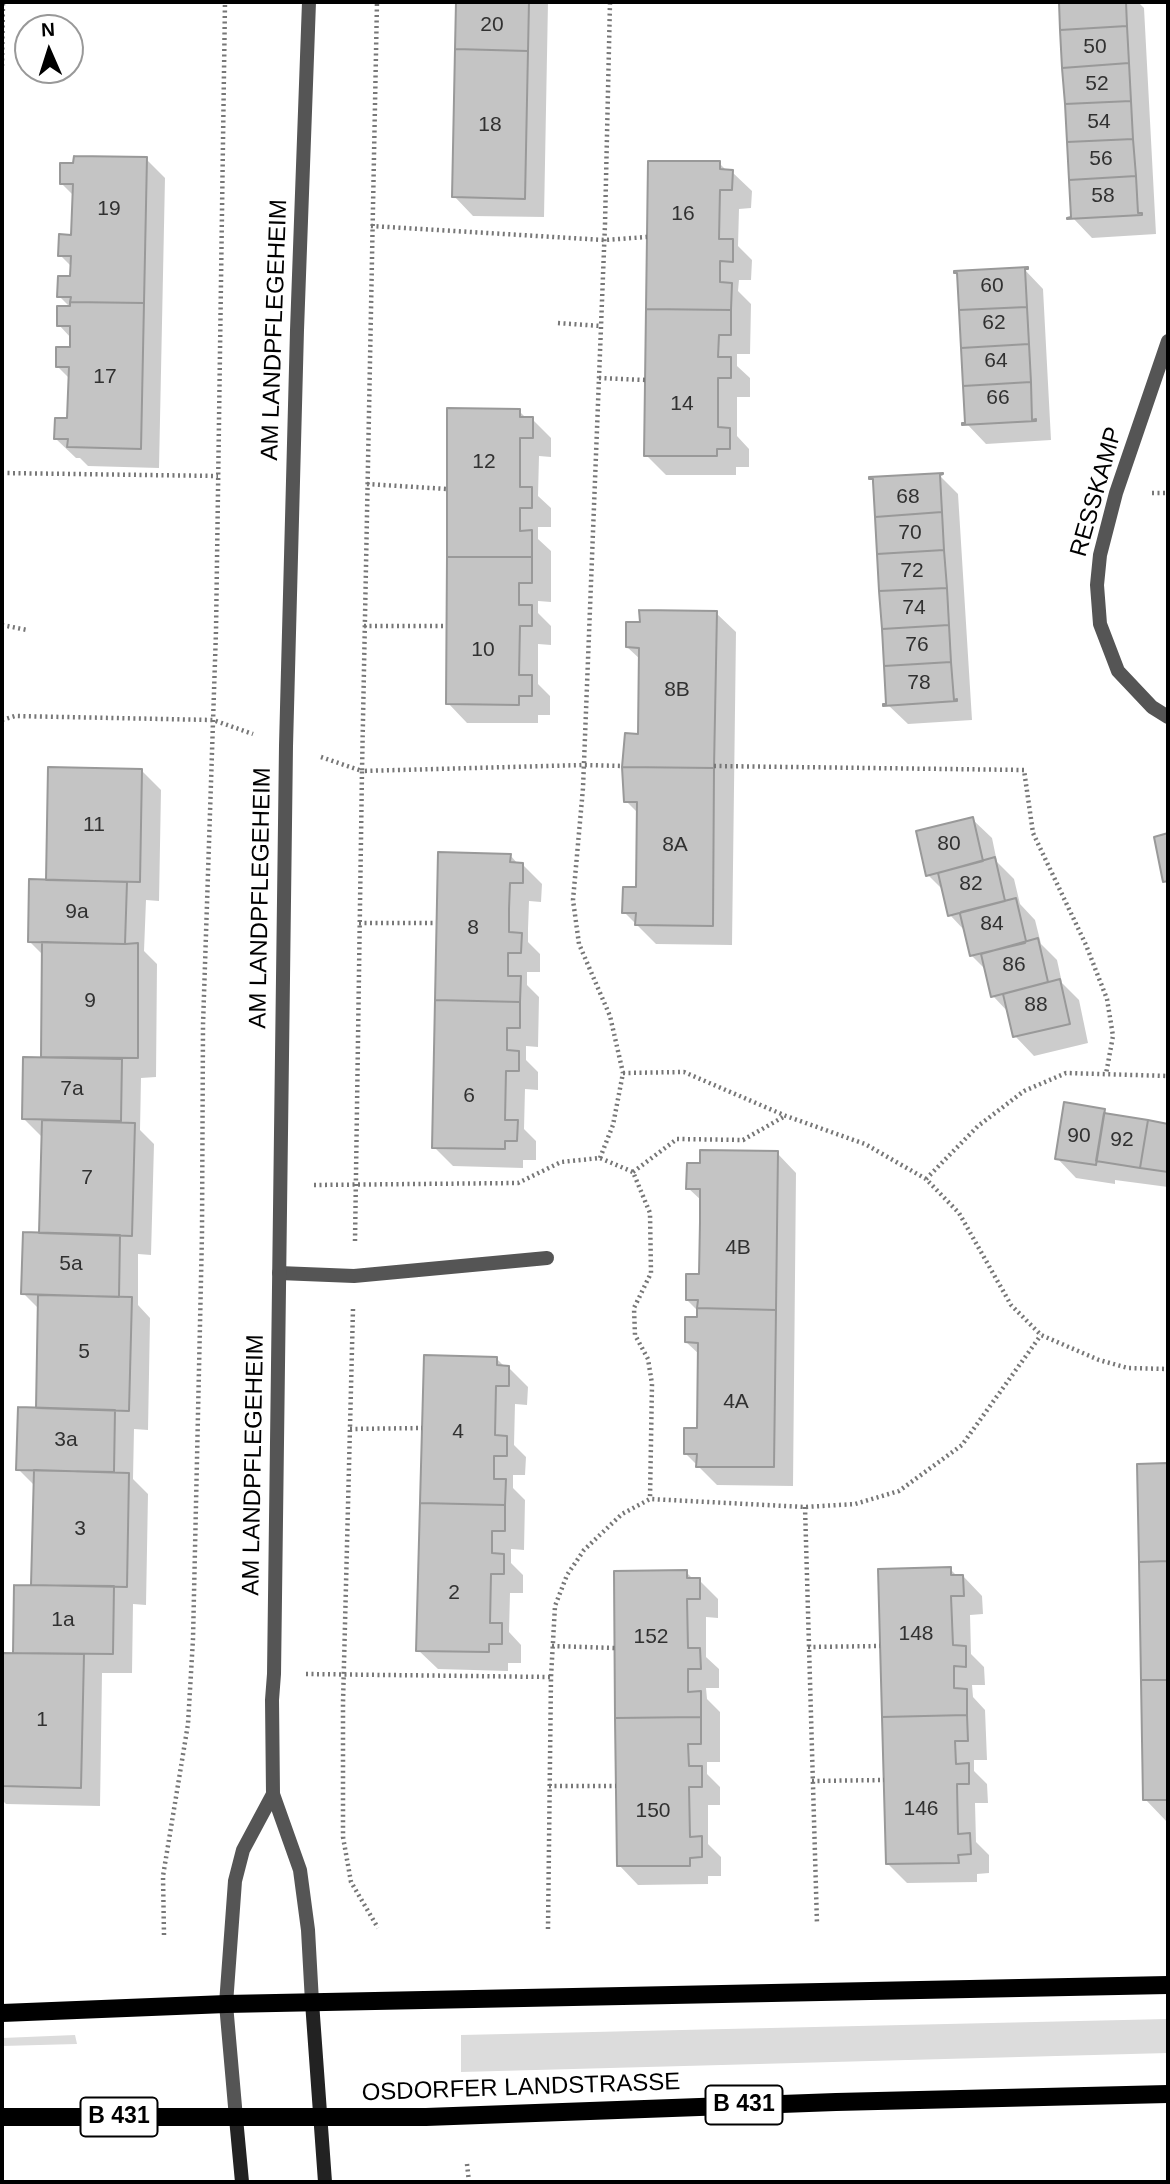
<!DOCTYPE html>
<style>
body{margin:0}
#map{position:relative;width:1170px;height:2184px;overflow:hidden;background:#fff;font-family:Arial,sans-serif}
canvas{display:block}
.frame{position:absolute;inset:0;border:4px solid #000;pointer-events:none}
.north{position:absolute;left:14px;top:14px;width:70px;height:70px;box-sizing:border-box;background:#fff;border:2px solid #999;border-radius:50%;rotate:357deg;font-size:19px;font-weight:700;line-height:28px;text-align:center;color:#000}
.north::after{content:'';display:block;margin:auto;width:24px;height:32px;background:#000;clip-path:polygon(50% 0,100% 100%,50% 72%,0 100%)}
</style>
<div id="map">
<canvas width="1170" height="2184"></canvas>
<div class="frame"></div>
<div class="north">N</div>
</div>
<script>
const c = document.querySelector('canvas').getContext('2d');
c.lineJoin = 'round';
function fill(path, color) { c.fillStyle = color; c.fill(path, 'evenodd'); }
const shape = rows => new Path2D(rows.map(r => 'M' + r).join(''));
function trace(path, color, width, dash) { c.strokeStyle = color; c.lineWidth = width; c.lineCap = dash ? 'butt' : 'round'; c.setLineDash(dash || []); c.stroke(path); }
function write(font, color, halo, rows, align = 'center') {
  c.font = font + ' Arial,sans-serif'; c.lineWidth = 5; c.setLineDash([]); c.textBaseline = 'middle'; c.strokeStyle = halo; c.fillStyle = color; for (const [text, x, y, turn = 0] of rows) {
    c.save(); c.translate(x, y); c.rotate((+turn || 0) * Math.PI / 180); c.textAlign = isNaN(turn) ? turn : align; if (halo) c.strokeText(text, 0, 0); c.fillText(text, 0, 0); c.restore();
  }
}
fill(shape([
 [1168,2019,1168,2053,461,2072,461,2035],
 [75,2035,77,2044,2,2046,2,2038]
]), '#dcdcdc');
fill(shape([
 [458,2,548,2,544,217,473,216,454,196],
 [1060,2,1138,2,1144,8,1156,234,1092,238,1073,218],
 [146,159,165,178,159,468,88,466,80,458,76,458,56,439,69,420,70,379,58,367,71,349,71,338,59,325,71,308,59,296,72,278,72,267,60,255,73,236,74,196,62,184],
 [719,163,728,172,732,172,752,191,751,208,739,209,738,246,752,260,751,280,739,280,738,291,751,304,750,354,737,354,737,366,750,378,750,397,737,397,737,436,749,449,749,467,736,467,736,475,666,475,646,455],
 [1024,269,1043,289,1051,440,986,444,967,424],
 [519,411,527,419,532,419,551,438,551,457,539,456,538,496,551,508,551,527,538,527,538,539,551,551,551,602,538,601,538,613,551,626,551,645,538,644,538,684,550,696,550,715,538,715,538,723,467,723,448,703],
 [939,475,958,494,972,720,908,724,888,705],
 [716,613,736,632,732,945,656,944,624,912,638,889,639,814,626,801,640,736,641,660,627,647],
 [142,771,161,790,159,901,146,900,144,951,157,964,156,1077,141,1078,140,1130,154,1144,151,1255,138,1254,138,1305,150,1318,148,1430,134,1429,133,1479,148,1494,146,1605,133,1604,132,1673,102,1673,100,1806,6,1804,2,1800,2,1655,14,1655,15,1587,33,1587,35,1486,18,1469,37,1410,39,1309,23,1293,41,1235,43,1138,23,1118,43,1059,43,955,29,941,47,882],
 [972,819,992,838,997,862,1014,879,1020,904,1035,920,1041,944,1057,960,1062,983,1079,1000,1088,1043,1034,1056,1015,1036,1009,1013,993,996,987,971,971,955,965,931,950,915,944,891,928,875],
 [510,855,518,864,522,864,542,884,541,902,529,901,528,929,528,942,540,954,540,972,527,972,527,985,539,997,538,1047,526,1046,526,1060,538,1072,538,1090,525,1089,524,1129,536,1141,536,1160,523,1160,523,1168,453,1166,434,1147],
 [1104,1110,1109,1116,1168,1125,1168,1187,1115,1180,1115,1184,1076,1178,1057,1158],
 [777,1153,796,1173,793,1486,717,1485,685,1453,699,1430,700,1355,686,1342,699,1319,699,1312,687,1300,701,1276,702,1201,688,1188],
 [496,1358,505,1367,508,1367,528,1387,527,1405,515,1404,514,1445,526,1457,525,1475,513,1475,513,1488,525,1500,524,1550,511,1549,511,1563,523,1575,523,1593,510,1593,509,1632,521,1645,521,1663,508,1663,508,1671,438,1669,418,1650],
 [1139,1465,1168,1465,1168,1823,1145,1799],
 [950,1569,958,1577,963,1576,982,1596,983,1614,970,1615,971,1654,984,1667,985,1685,972,1685,973,1697,985,1710,987,1760,974,1760,974,1771,987,1784,988,1803,975,1803,976,1842,989,1855,989,1873,977,1874,977,1882,907,1883,887,1863],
 [686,1572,694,1580,699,1580,718,1599,718,1618,706,1617,706,1657,719,1669,719,1688,706,1688,707,1699,720,1712,720,1762,707,1762,707,1774,720,1787,720,1805,708,1805,708,1844,721,1857,721,1876,708,1876,708,1884,638,1885,619,1865]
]), '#0003');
const building = shape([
 [456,2,529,2,528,51,455,49,456,2],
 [1059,2,1126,2,1127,26,1060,30,1059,2],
 [1127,26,1129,63,1062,68,1060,30,1127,26],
 [455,49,528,51,525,199,452,197,455,49],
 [1129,63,1131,101,1065,104,1062,68,1129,63],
 [1131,101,1133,139,1067,142,1065,104,1131,101],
 [1133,139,1136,176,1069,180,1067,142,1133,139],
 [74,156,147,157,144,303,70,302,71,297,57,297,58,276,70,276,71,256,58,256,59,234,71,235,73,184,60,184,60,163,73,163,74,156],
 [648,161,720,161,720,169,733,170,732,190,720,190,719,239,733,239,733,262,720,261,720,282,732,283,731,310,646,309,648,161],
 [1136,176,1138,213,1142,213,1142,215,1067,219,1067,218,1071,217,1069,180,1136,176],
 [1028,267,1028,269,1025,269,1027,307,959,310,957,273,954,273,954,271,1028,267],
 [70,302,144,303,141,449,67,447,68,439,54,439,55,418,67,418,69,367,56,367,56,347,70,347,70,326,57,326,57,306,70,306,70,302],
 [1027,307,1029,344,961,348,959,310,1027,307],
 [646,309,731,310,731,335,719,335,718,357,731,357,731,378,718,378,718,427,730,428,730,449,717,449,717,456,644,456,646,309],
 [1029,344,1031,382,963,386,961,348,1029,344],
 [1031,382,1032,420,1036,419,1036,421,962,425,962,423,965,423,963,386,1031,382],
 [447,408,520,409,520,417,533,417,533,438,520,438,520,487,532,487,532,508,520,508,520,531,532,530,532,557,447,557,447,408],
 [943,473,943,474,940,475,942,512,875,517,873,482,873,479,869,479,869,477,943,473],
 [942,512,944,550,877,554,875,517,942,512],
 [944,550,947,588,879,591,877,554,944,550],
 [447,557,532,557,532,583,519,583,519,605,532,605,532,626,520,626,519,675,532,675,532,696,519,696,519,705,446,704,447,557],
 [947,588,949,625,882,629,879,591,947,588],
 [639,610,717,611,714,768,622,767,625,733,638,734,639,648,626,647,626,622,640,622,639,610],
 [949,625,951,662,884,666,882,629,949,625],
 [951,662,954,700,957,699,957,701,883,706,883,704,886,704,884,666,951,662],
 [48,767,142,769,140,882,46,880,48,767],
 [622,767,714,768,713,926,635,925,636,913,622,913,623,887,636,887,637,802,624,802,622,767],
 [973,817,983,861,926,876,916,831,973,817],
 [1168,833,1168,881,1163,882,1154,837,1168,833],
 [438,852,511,854,510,862,523,863,523,883,510,883,509,909,509,932,522,933,521,953,508,953,508,976,521,976,520,1002,435,1000,438,852],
 [995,857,1005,901,948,916,938,873,995,857],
 [29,879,127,882,125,944,28,942,29,879],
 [1016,898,1026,941,1025,943,970,956,960,914,961,912,1016,898],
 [1038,938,1048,982,991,997,981,954,1038,938],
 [42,942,125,944,138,943,138,1058,41,1057,42,942],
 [1060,979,1070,1024,1013,1037,1003,994,1060,979],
 [435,1000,520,1002,520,1028,507,1028,507,1050,519,1051,519,1071,506,1071,505,1120,518,1120,517,1141,505,1141,505,1149,432,1148,435,1000],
 [23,1057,122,1059,121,1121,22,1119,23,1057],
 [1064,1102,1105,1109,1096,1165,1055,1159,1064,1102],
 [1104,1113,1148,1120,1140,1168,1096,1161,1104,1113],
 [42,1120,135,1123,132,1236,39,1233,42,1120],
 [1148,1120,1168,1124,1168,1172,1140,1168,1148,1120],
 [700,1150,778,1151,776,1310,697,1308,698,1300,686,1300,686,1274,699,1274,700,1222,700,1189,686,1189,687,1163,700,1163,700,1150],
 [23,1232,120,1235,119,1297,21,1294,23,1232],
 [38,1295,132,1297,129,1411,36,1408,38,1295],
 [697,1308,776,1310,774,1467,696,1467,697,1454,684,1454,684,1428,697,1428,698,1343,685,1342,685,1317,697,1317,697,1308],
 [424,1355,497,1357,497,1365,509,1366,509,1386,496,1386,495,1435,507,1436,507,1456,494,1456,494,1479,506,1479,505,1505,420,1503,424,1355],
 [18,1407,115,1410,114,1472,16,1470,18,1407],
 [1168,1463,1168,1561,1139,1562,1137,1464,1168,1463],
 [34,1470,129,1473,127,1587,31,1585,34,1470],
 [420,1503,505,1505,505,1531,492,1531,492,1553,504,1554,504,1574,491,1574,490,1623,502,1623,502,1644,489,1644,489,1652,416,1651,420,1503],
 [1168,1561,1168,1680,1141,1680,1139,1562,1168,1561],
 [951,1567,951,1575,963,1575,964,1596,951,1596,953,1645,966,1646,966,1667,954,1666,954,1688,967,1689,967,1715,882,1717,878,1569,951,1567],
 [687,1570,687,1578,700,1578,700,1599,687,1599,688,1648,700,1648,701,1669,688,1669,688,1692,701,1691,701,1717,615,1718,614,1571,687,1570],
 [14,1585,114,1586,113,1654,13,1653,14,1585],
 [2,1653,84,1654,81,1788,2,1786,2,1653],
 [1141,1680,1168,1680,1168,1800,1143,1800,1141,1680],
 [967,1715,968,1741,955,1741,956,1764,969,1763,969,1784,957,1784,958,1834,970,1833,971,1854,958,1855,959,1863,886,1864,882,1717,967,1715],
 [701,1717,701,1744,688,1744,689,1766,702,1766,702,1787,689,1787,690,1837,702,1836,702,1857,690,1858,690,1866,617,1866,615,1718,701,1717]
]);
fill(building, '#c4c4c4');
trace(building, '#999', 2);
trace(shape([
 [2,66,3,2],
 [371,226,604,240,647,237],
 [558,323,601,326],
 [599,378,646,380],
 [2,473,218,476],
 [367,484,447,489],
 [1152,493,1168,493],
 [2,625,27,630],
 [364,626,446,626],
 [2,720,15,716,213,720,253,734],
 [321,757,362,771,377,2],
 [714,766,1024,770,1033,833,1086,945,1107,999,1113,1036,1106,1074],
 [359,923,436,923],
 [623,1073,684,1072,786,1116,865,1144,926,1179,959,1213,1011,1305,1041,1335,1099,1360,1128,1368,1168,1369],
 [600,1158,613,1125,623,1073,610,1016,579,944,573,900,583,788,605,224,610,2],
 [633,1172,677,1139,743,1140,785,1116],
 [926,1179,978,1126,1024,1091,1066,1073,1168,1076],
 [314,1185,518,1183,561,1162,600,1158,633,1172,650,1213,651,1273,634,1308,635,1335,648,1359,652,1384,650,1499],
 [355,1241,362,771,584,765,623,766],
 [353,1309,343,1703,343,1837,351,1882,378,1928],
 [350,1429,422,1428],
 [805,1507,817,1924],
 [552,1646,615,1648],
 [808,1647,880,1646],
 [306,1674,551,1677],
 [812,1781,884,1780],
 [549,1786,616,1786],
 [548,1929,551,1677,555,1606,567,1575,584,1550,622,1514,650,1499,805,1507,855,1504,899,1491,962,1445,1041,1335],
 [164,1935,163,1876,188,1724,193,1639,202,1234,203,1025,216,631,225,2],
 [467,2164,469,2182]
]), '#777', 4.5, [2, 3.5]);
trace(shape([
 [279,1273,354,1276,547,1258]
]), '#555', 14);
trace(shape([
 [309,2,297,330,286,746,274,1674,272,1700,273,1794,300,1870,308,1930,312,2002],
 [1168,341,1116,493,1100,555,1097,585,1100,624,1118,671,1152,707,1168,717],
 [236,2118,226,2004,235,1881,243,1850,273,1794]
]), '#555', 14);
trace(shape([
 [312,2002,325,2182],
 [236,2118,242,2182]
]), '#222', 14);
trace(shape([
 [2,2013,226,2004,1168,1985],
 [2,2117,426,2117,836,2102,1168,2094]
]), '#000', 18);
write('21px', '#313131', null, [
 ["20",492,25],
 ["50",1095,47],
 ["52",1097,84],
 ["54",1099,122],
 ["18",490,125],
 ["56",1101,159],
 ["58",1103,196],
 ["19",109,209],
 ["16",683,214],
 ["60",992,286],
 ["62",994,323],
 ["64",996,361],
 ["17",105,377],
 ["66",998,398],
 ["14",682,404],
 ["12",484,462],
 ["68",908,497],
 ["70",910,533],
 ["72",912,571],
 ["74",914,608],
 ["76",917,645],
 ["10",483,650],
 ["78",919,683],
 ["8B",677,690],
 ["11",94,825],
 ["80",949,844],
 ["8A",675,845],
 ["82",971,884],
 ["9a",77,912],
 ["84",992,924],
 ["8",473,928],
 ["86",1014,965],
 ["9",90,1001],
 ["88",1036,1005],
 ["7a",72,1089],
 ["6",469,1096],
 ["90",1079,1136],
 ["92",1122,1140],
 ["7",87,1178],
 ["4B",738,1248],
 ["5a",71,1264],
 ["5",84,1352],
 ["4A",736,1402],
 ["4",458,1432],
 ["3a",66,1440],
 ["3",80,1529],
 ["2",454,1593],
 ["1a",63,1620],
 ["148",916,1634],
 ["152",651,1637],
 ["1",42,1720],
 ["146",921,1809],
 ["150",653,1811]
]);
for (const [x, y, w] of [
 [744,2105,77],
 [119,2117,77]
]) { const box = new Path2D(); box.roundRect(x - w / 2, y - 19.5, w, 39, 5); c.fillStyle = '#fff'; c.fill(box); trace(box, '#000', 2); }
write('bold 23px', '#000', null, [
 ["B 431",744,2105],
 ["B 431",119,2117]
]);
write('24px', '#000', '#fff', [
 ["AM LANDPFLEGEHEIM",275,330,-88],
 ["RESSKAMP",1097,492,-74],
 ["AM LANDPFLEGEHEIM",261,898,-89],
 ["AM LANDPFLEGEHEIM",254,1465,-89],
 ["OSDORFER LANDSTRASSE",521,2088,-2]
]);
</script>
